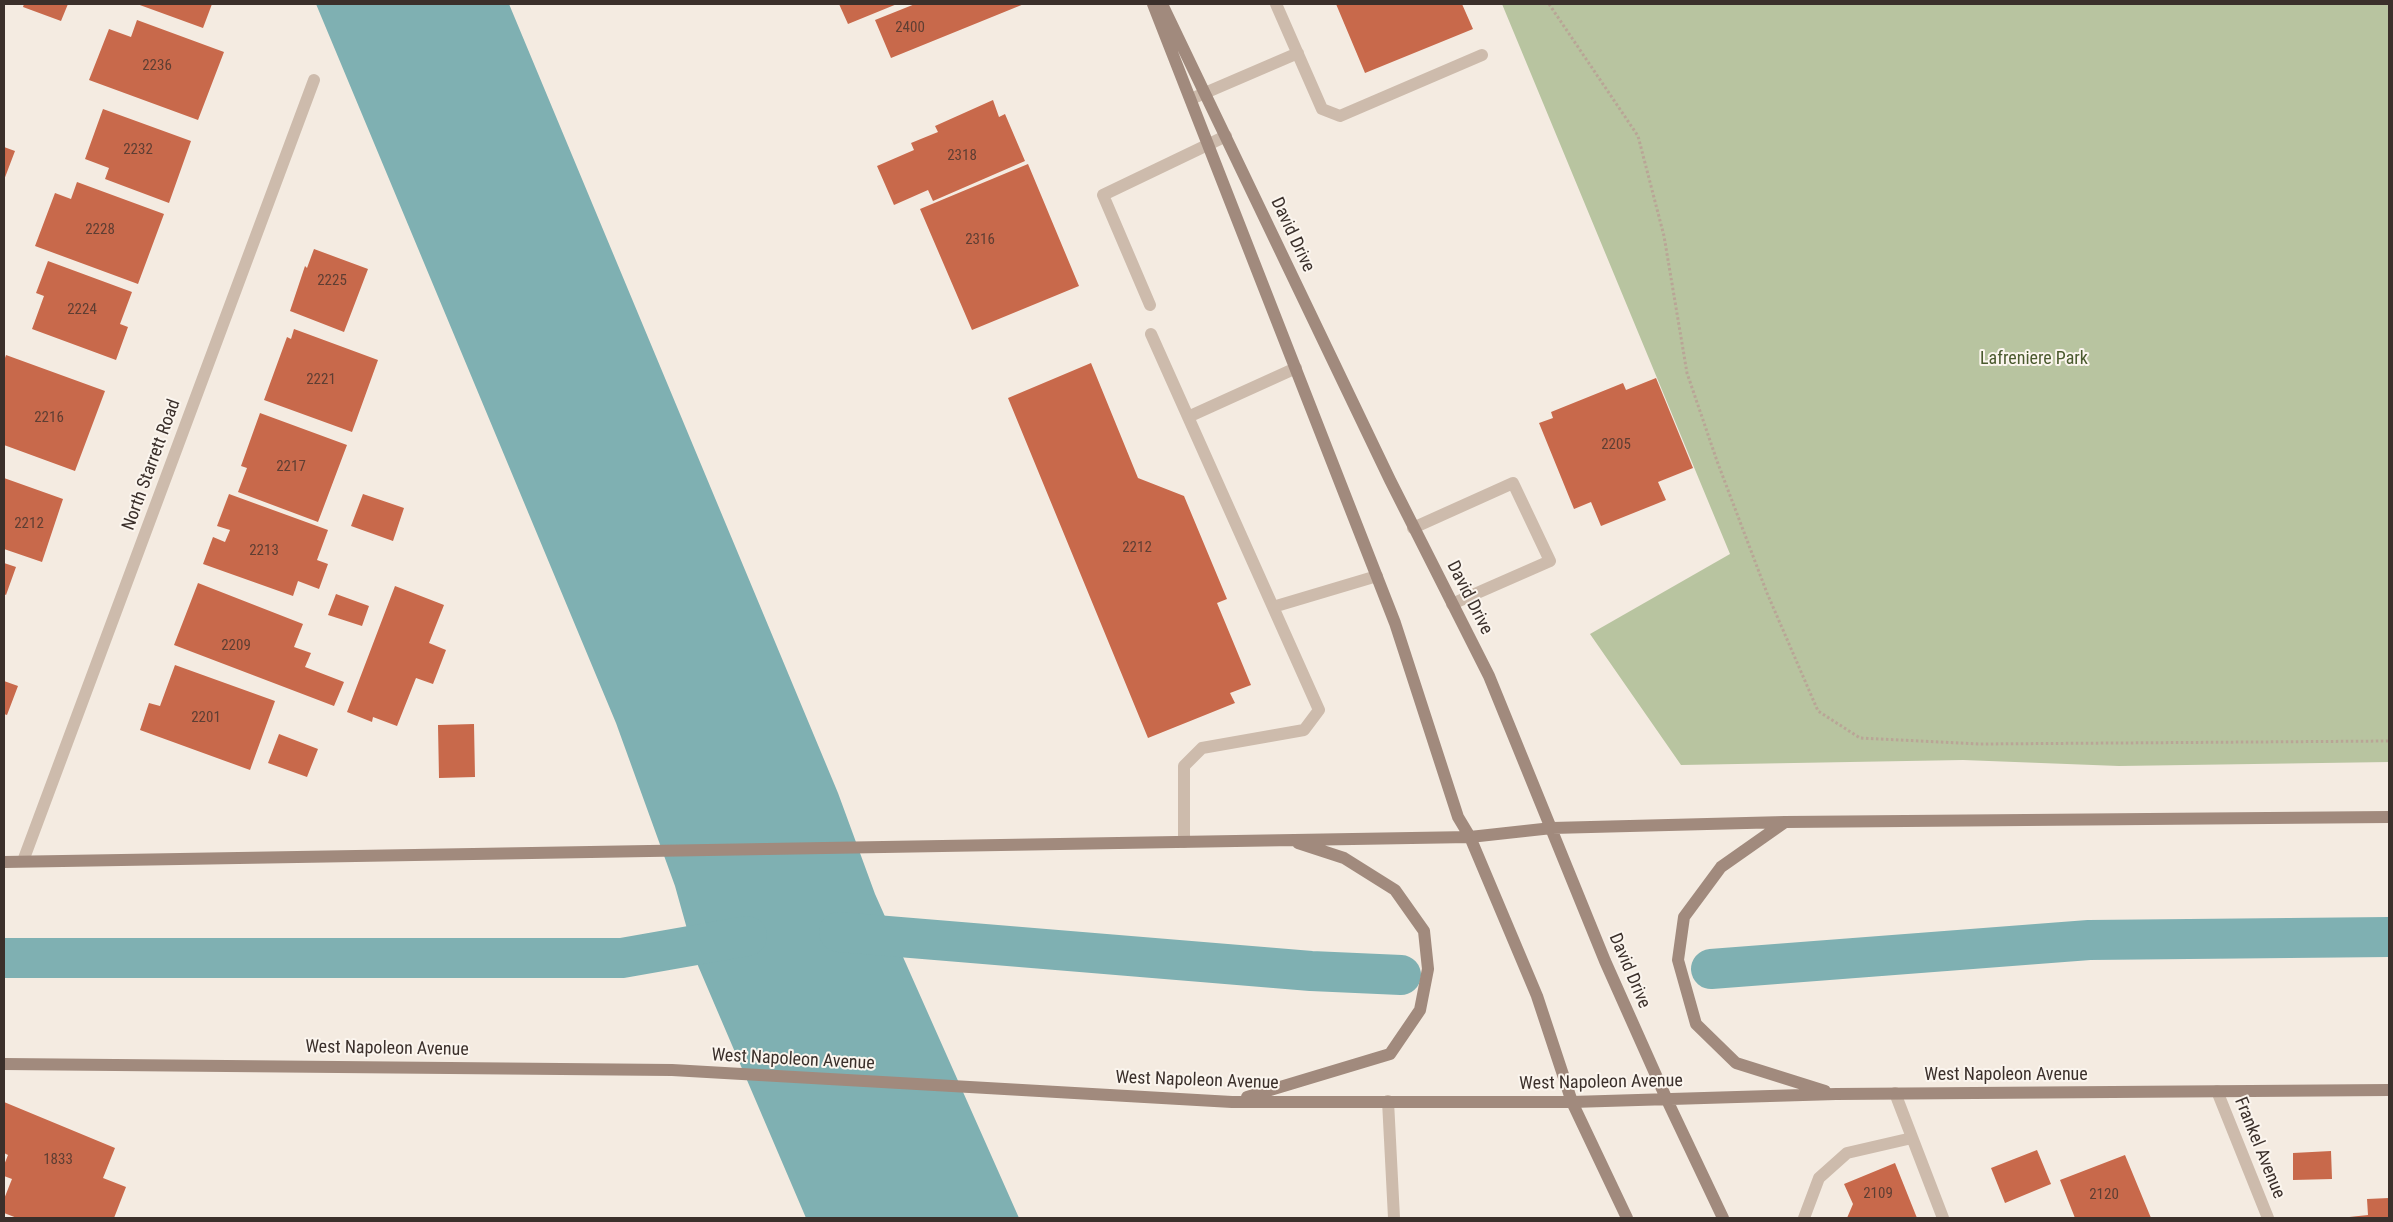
<!DOCTYPE html>
<style>
body{margin:0}
#map{position:relative;width:2393px;height:1222px;overflow:hidden;background:#f4ebe1;font-family:"Roboto Condensed",sans-serif}
canvas{display:block}
.frame{position:absolute;inset:0;border:5px solid #3b302b;pointer-events:none}
</style>
<div id="map">
<canvas width="2393" height="1222"></canvas>
<div class="frame"></div>
</div>
<script>
const c = document.querySelector('canvas').getContext('2d');
c.lineJoin = 'round';
function fill(path, color) { c.fillStyle = color; c.fill(path, 'evenodd'); }
const shape = rows => new Path2D(rows.map(r => 'M' + r).join(''));
function trace(path, color, width, dash) { c.strokeStyle = color; c.lineWidth = width; c.lineCap = dash ? 'butt' : 'round'; c.setLineDash(dash || []); c.stroke(path); }
function write(font, color, halo, rows, align = 'center') {
  c.font = font + ' "Roboto Condensed",sans-serif'; c.lineWidth = 4; c.setLineDash([]); c.textBaseline = 'middle'; c.strokeStyle = halo; c.fillStyle = color; for (const [text, x, y, turn = 0] of rows) {
    c.save(); c.translate(x, y); c.rotate((+turn || 0) * Math.PI / 180); c.textAlign = isNaN(turn) ? turn : align; if (halo) c.strokeText(text, 0, 0); c.fillText(text, 0, 0); c.restore();
  }
}
fill(shape([
 [1502,4,2389,4,2389,762,2119,766,1963,760,1681,765,1590,634,1730,554]
]), '#b8c4a0');
fill(shape([
 [316,4,509,4,838,793,875,894,1019,1218,806,1218,696,961,675,886,616,723]
]), '#7fb0b2');
trace(shape([
 [839,932,1311,971,1401,975],
 [4,958,622,958,747,936],
 [1711,969,2089,940,2389,937]
]), '#7fb0b2', 40);
fill(shape([
 [24,4,68,4,61,21,23,7],
 [137,4,212,4,203,28],
 [839,4,897,4,848,24],
 [915,4,1024,4,891,58,875,20],
 [1336,4,1462,4,1473,29,1365,73],
 [137,20,224,52,198,120,89,80,109,29,131,37],
 [993,100,999,117,1005,114,1025,161,933,201,928,190,894,205,877,166,914,150,911,143,938,132,935,126],
 [103,109,191,141,169,203,105,179,109,168,85,159],
 [4,147,15,151,4,180],
 [1028,164,1079,286,972,330,920,209],
 [77,182,164,214,138,284,35,246,55,193,71,199],
 [314,249,368,269,344,332,290,311,305,266,307,268],
 [48,261,132,292,120,324,128,327,116,360,32,329,44,296,36,293],
 [294,329,378,360,352,432,264,400,287,337,291,339],
 [6,355,105,391,75,471,4,445,4,361],
 [1091,363,1138,478,1184,496,1227,599,1217,603,1251,685,1230,693,1235,703,1148,738,1008,398],
 [1656,378,1693,468,1658,482,1666,500,1601,526,1591,502,1574,509,1539,423,1553,418,1551,412,1623,383,1626,390],
 [260,413,347,445,318,522,238,492,247,468,241,466],
 [4,478,63,499,42,562,4,549],
 [229,494,328,530,317,560,328,564,319,589,298,581,293,596,203,564,213,537,225,542,230,530,217,526],
 [363,494,404,508,393,541,351,526],
 [4,563,16,567,6,595,4,594],
 [198,583,303,624,294,647,311,653,305,667,344,682,334,706,174,645],
 [395,586,444,605,429,643,446,650,433,684,416,678,397,726,373,717,372,722,347,712],
 [336,594,369,606,362,626,328,615],
 [175,665,275,701,250,770,140,730,149,703,160,706],
 [4,681,18,686,7,715,4,714],
 [474,724,475,777,439,778,438,725],
 [279,734,318,749,307,777,268,763],
 [4,1102,115,1148,103,1178,126,1187,114,1218,17,1218,4,1213,4,1199,12,1179,4,1176,4,1165,8,1155,4,1153],
 [2037,1150,2051,1184,2005,1203,1991,1168],
 [2331,1151,2332,1179,2293,1180,2293,1153],
 [2125,1155,2151,1218,2075,1218,2060,1180],
 [1895,1163,1917,1218,1847,1218,1853,1204,1844,1184],
 [2389,1198,2389,1218,2340,1218,2368,1215,2367,1199]
]), '#c8694b');
trace(shape([
 [1549,4,1638,136,1664,236,1687,373,1717,461,1767,593,1818,711,1860,738,1980,744,2389,741]
]), '#b9a596', 3, [2.5, 2.5]);
trace(shape([
 [1276,4,1322,109,1340,116,1482,55],
 [1191,99,1298,53],
 [1150,305,1103,195,1226,136],
 [1151,334,1319,710,1304,730,1202,748,1184,766,1184,842],
 [1188,417,1296,368],
 [1413,528,1513,483,1550,561,1452,604],
 [1273,607,1377,576],
 [1895,1093,1943,1218],
 [1388,1101,1394,1218],
 [1804,1218,1819,1178,1847,1153,1912,1138]
]), '#cdbbac', 12);
trace(shape([
 [23,861,314,80],
 [2217,1091,2268,1218]
]), '#cdbbac', 12);
trace(shape([
 [1153,4,1395,623,1458,817,1470,837,1537,996,1572,1102,1627,1218],
 [1162,4,1390,480,1489,676,1605,961,1667,1100,1723,1218],
 [1785,822,1721,867,1684,917,1678,960,1696,1024,1736,1063,1825,1091],
 [4,862,1470,837,1552,828,1785,822,2389,817],
 [4,1064,672,1070,1232,1102,1572,1102,1836,1094,2389,1090],
 [1247,1097,1390,1054,1420,1010,1428,969,1424,931,1395,890,1344,858,1298,843]
]), '#a18a7d', 12);
write('15px', '#5e3e33', null, [
 ["2400",910,28],
 ["2236",157,66],
 ["2232",138,150],
 ["2318",962,156],
 ["2228",100,230],
 ["2316",980,240],
 ["2225",332,281],
 ["2224",82,310],
 ["2221",321,380],
 ["2216",49,418],
 ["2205",1616,445],
 ["2217",291,467],
 ["2212",29,524],
 ["2212",1137,548],
 ["2213",264,551],
 ["2209",236,646],
 ["2201",206,718],
 ["1833",58,1160],
 ["2109",1878,1194],
 ["2120",2104,1195]
]);
write('18px', '#3b302b', '#fbf5ee', [
 ["David Drive",1292,235,65],
 ["North Starrett Road",152,465,-70],
 ["David Drive",1469,598,63],
 ["David Drive",1629,971,67],
 ["West Napoleon Avenue",387,1049,1],
 ["West Napoleon Avenue",793,1060,3],
 ["West Napoleon Avenue",2006,1075],
 ["West Napoleon Avenue",1197,1081,2],
 ["West Napoleon Avenue",1601,1083,-1],
 ["Frankel Avenue",2259,1148,68]
]);
write('18px', '#4a5a2e', '#fbf5ee', [
 ["Lafreniere Park",2034,359]
]);
</script>
